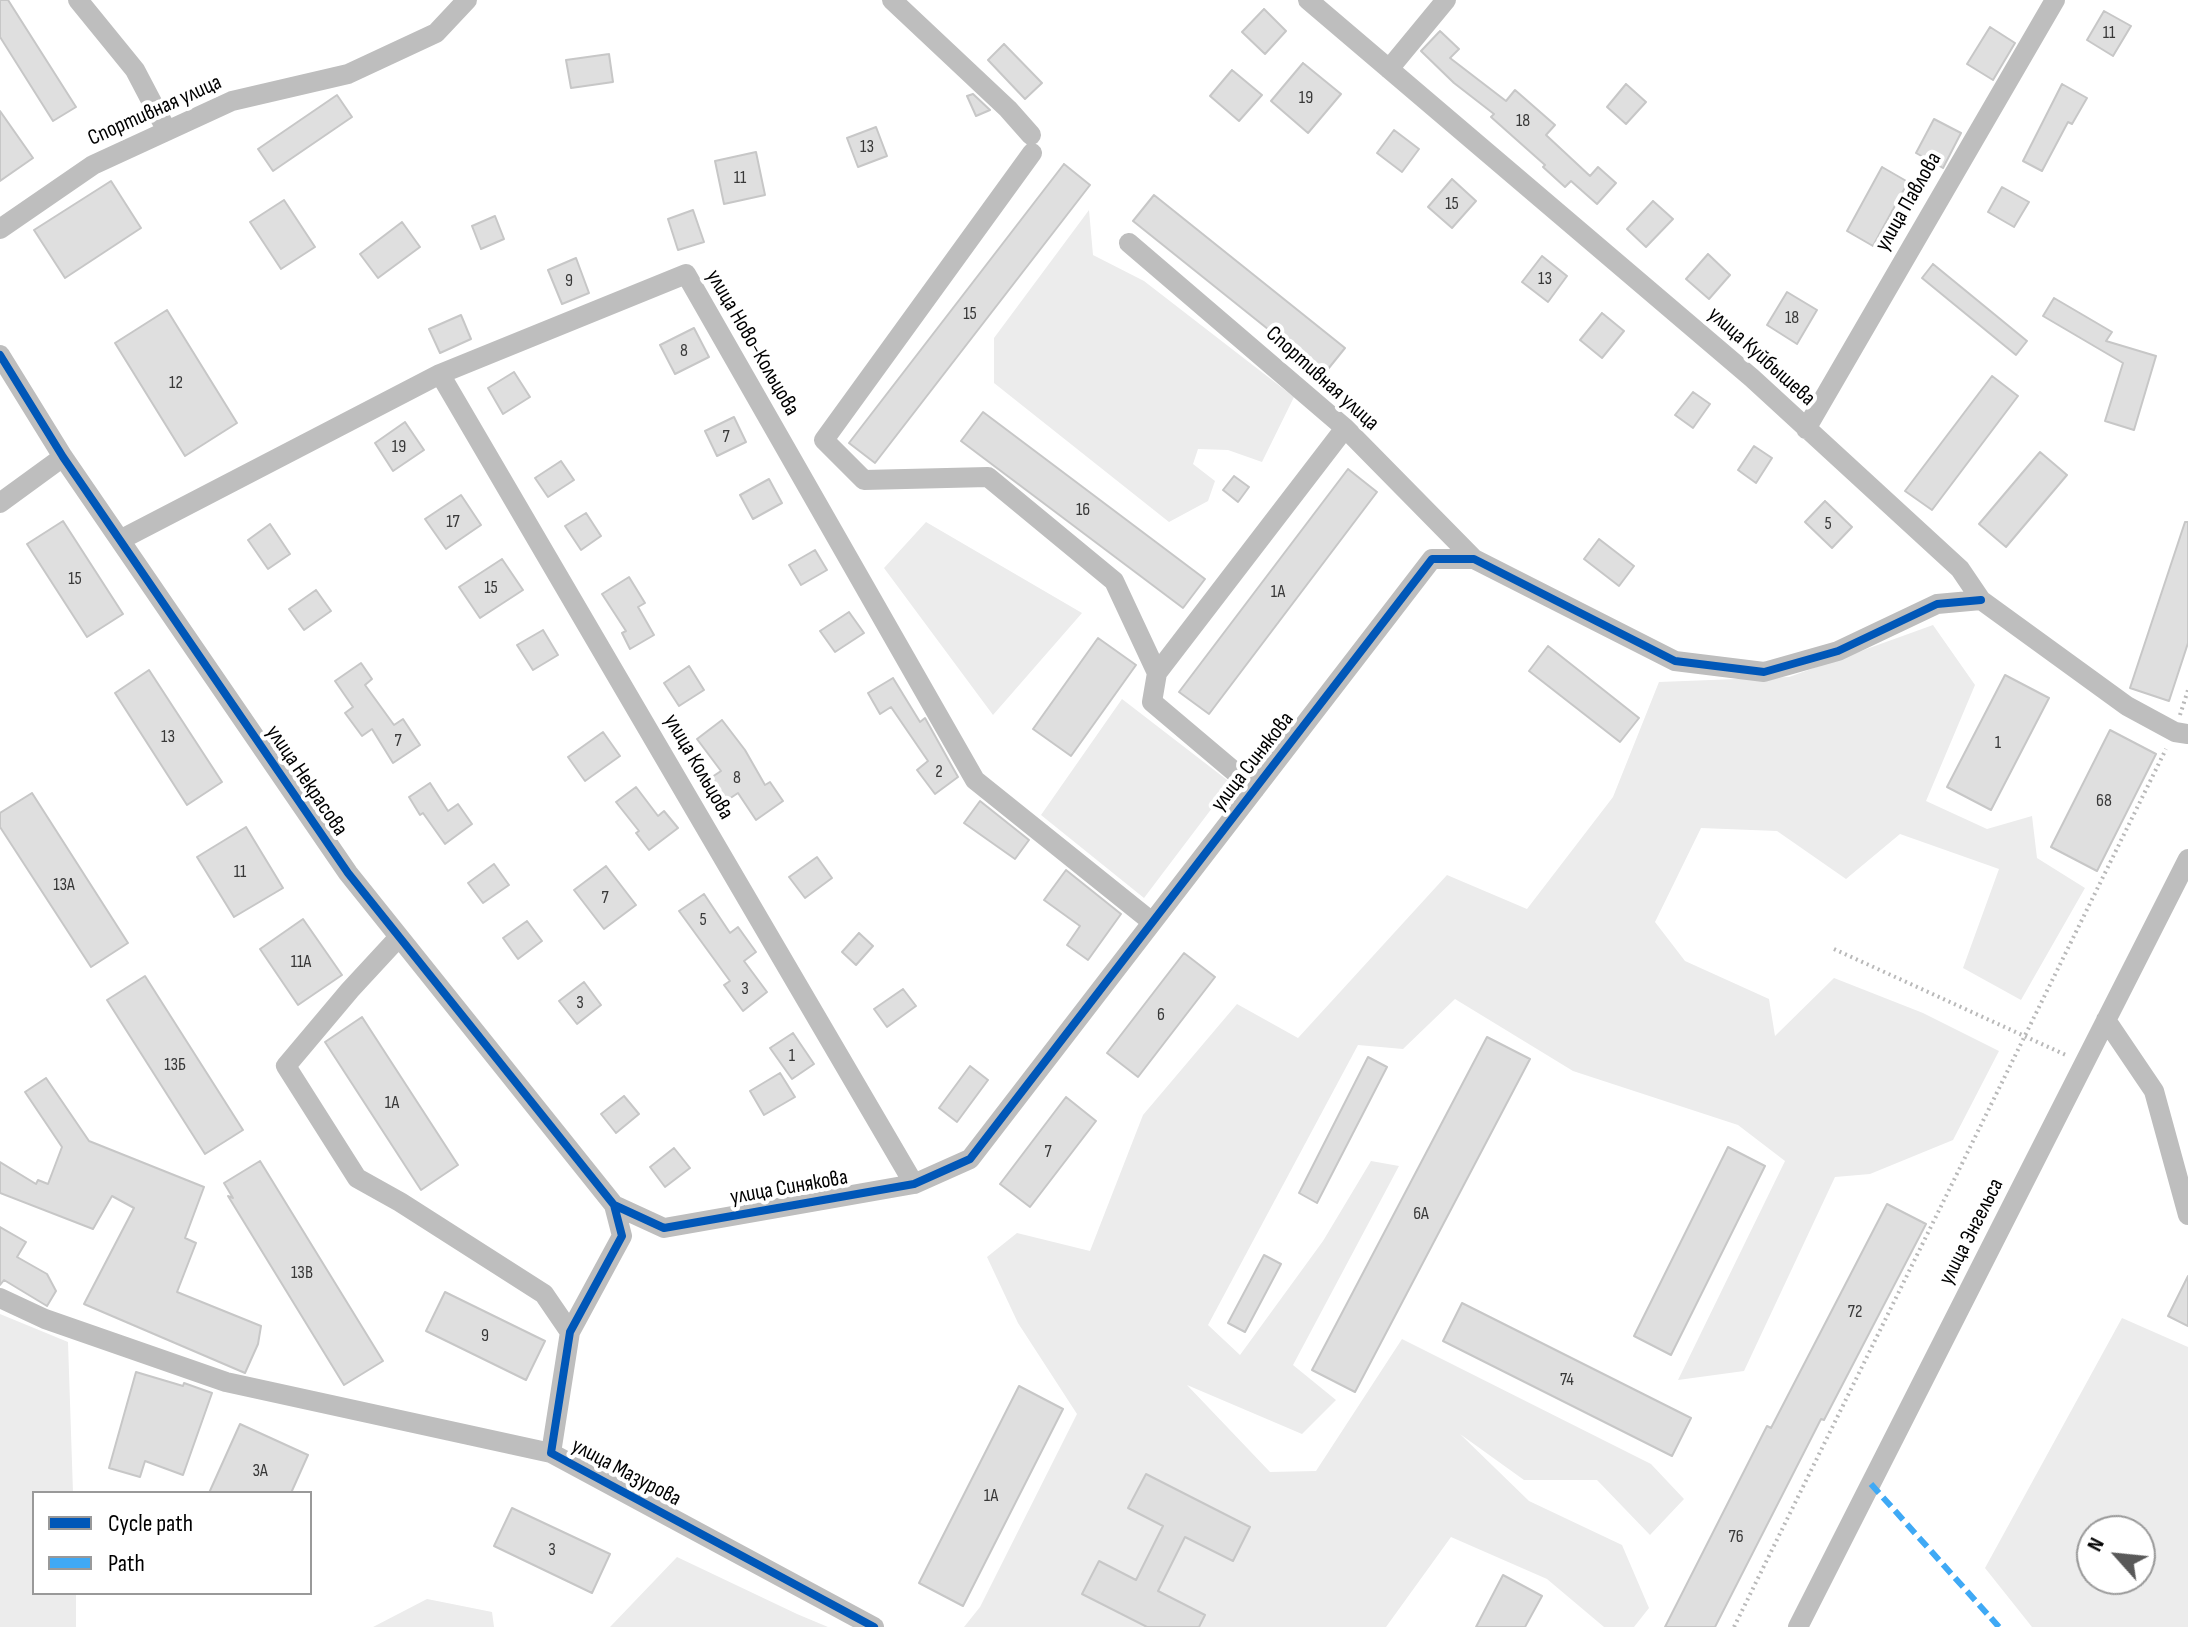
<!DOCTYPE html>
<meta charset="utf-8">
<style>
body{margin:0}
#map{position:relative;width:2188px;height:1627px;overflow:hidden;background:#fff;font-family:"Sofia Sans Condensed",sans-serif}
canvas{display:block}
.legend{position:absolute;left:32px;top:1491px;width:280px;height:104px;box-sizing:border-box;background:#fff;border:2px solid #999;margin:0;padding:10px 14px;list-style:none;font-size:24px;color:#000}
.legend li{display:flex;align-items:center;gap:16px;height:40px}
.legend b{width:40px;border:2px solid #999}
.north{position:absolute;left:2076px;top:1515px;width:80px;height:80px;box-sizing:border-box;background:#fff;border:2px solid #999;border-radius:50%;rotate:297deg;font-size:22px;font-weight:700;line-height:32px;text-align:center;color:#000}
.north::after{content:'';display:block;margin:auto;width:28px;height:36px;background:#595959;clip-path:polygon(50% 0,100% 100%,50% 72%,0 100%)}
</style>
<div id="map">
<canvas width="2188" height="1627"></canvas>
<ul class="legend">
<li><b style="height:10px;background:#0057b8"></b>Cycle path</li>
<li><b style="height:10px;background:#3fa9f5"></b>Path</li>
</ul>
<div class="north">N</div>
</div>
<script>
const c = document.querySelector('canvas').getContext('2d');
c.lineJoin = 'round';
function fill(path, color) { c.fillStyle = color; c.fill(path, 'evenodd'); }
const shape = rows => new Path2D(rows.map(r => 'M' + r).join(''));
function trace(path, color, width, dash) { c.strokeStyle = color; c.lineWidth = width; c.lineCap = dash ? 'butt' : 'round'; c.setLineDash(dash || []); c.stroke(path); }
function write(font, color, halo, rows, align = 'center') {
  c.font = font + ' "Sofia Sans Condensed",sans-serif'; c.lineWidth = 8; c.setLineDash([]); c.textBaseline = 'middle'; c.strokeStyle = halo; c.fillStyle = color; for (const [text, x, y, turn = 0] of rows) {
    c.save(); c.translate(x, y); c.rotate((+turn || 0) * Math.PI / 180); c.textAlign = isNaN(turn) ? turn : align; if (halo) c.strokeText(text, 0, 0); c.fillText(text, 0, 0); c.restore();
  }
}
fill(shape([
 [1089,210,1093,255,1144,281,1294,397,1262,462,1228,450,1198,449,1193,464,1215,481,1208,501,1169,522,994,383,994,338],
 [926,522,1082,613,993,715,884,568],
 [1933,625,1975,685,1926,801,1987,829,2032,816,2037,858,2085,888,2021,1000,1963,968,1999,869,1900,834,1846,879,1777,831,1701,828,1655,922,1685,961,1769,999,1775,1036,1834,978,1923,1013,1999,1051,1953,1140,1870,1174,1835,1177,1744,1371,1678,1380,1785,1161,1738,1125,1573,1071,1455,999,1403,1049,1358,1045,1208,1325,1240,1355,1323,1241,1371,1161,1399,1166,1293,1365,1336,1400,1302,1434,1187,1385,1270,1472,1316,1471,1402,1339,1651,1464,1684,1499,1650,1535,1597,1480,1524,1480,1460,1434,1529,1501,1622,1545,1649,1608,1634,1627,1604,1627,1547,1579,1451,1537,1386,1627,964,1627,980,1607,1077,1414,1018,1323,987,1257,1017,1233,1090,1251,1143,1115,1237,1004,1298,1038,1447,875,1527,909,1613,797,1659,682,1789,677],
 [1122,699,1231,783,1144,898,1041,815],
 [0,1314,68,1342,73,1493,34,1493,34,1593,76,1593,76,1627,0,1627],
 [2122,1318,2188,1347,2188,1627,2032,1627,1985,1568],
 [2092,1531,2140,1531,2140,1579,2092,1579],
 [677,1557,797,1614,828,1627,610,1627],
 [427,1599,492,1612,494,1627,373,1627]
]), '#ececec');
const building = shape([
 [0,0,8,0,76,107,53,121,0,37,0,0],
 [1264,9,1286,31,1265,54,1242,32,1264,9],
 [2104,11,2131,26,2113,56,2087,40,2104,11],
 [1990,27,2015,43,1993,80,1967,64,1990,27],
 [1440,31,1459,49,1450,58,1506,101,1515,90,1555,125,1546,135,1590,176,1598,167,1616,183,1597,204,1571,181,1565,187,1543,167,1545,165,1491,117,1494,114,1454,83,1421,51,1440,31],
 [1004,44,1042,83,1025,99,988,60,1004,44],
 [609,54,613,82,571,88,566,60,609,54],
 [1303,63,1341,94,1308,133,1271,101,1303,63],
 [1232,70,1262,95,1239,121,1210,96,1232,70],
 [1626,84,1646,102,1626,124,1607,107,1626,84],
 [2062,84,2087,98,2072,124,2068,122,2042,171,2023,161,2062,84],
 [973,94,990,110,976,116,967,96,973,94],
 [337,95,352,117,273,171,258,149,337,95],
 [0,111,33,158,0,181,0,111],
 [1934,119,1961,133,1943,168,1916,153,1934,119],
 [876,127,887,156,858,167,847,138,876,127],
 [1394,130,1419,149,1402,172,1377,153,1394,130],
 [756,152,765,195,724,204,715,161,756,152],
 [1064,164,1090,185,875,463,849,443,1064,164],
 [1882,167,1908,182,1873,246,1847,231,1882,167],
 [1452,179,1476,201,1452,228,1428,207,1452,179],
 [111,181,141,228,65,278,34,230,111,181],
 [2002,187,2029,202,2014,227,1988,212,2002,187],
 [1154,195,1345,348,1324,374,1133,221,1154,195],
 [284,200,315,247,281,269,250,222,284,200],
 [1653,201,1673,219,1646,247,1627,229,1653,201],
 [693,210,704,242,678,250,668,219,693,210],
 [495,216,504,239,481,249,472,226,495,216],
 [402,222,420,247,378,278,360,254,402,222],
 [1708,254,1730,275,1709,299,1686,279,1708,254],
 [1542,256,1567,276,1548,302,1522,282,1542,256],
 [576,258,589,293,562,304,548,270,576,258],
 [1933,264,2027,341,2016,355,1922,278,1933,264],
 [1787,292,1817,310,1797,344,1767,325,1787,292],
 [2054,298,2112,332,2106,341,2156,356,2134,430,2105,421,2123,363,2043,316,2054,298],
 [167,310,237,423,185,456,115,343,167,310],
 [1602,313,1624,331,1602,358,1580,340,1602,313],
 [461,315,471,339,440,353,429,329,461,315],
 [694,328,709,357,675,374,660,345,694,328],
 [514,372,530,397,503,414,488,388,514,372],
 [1992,376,2018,396,1932,510,1905,491,1992,376],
 [1693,392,1710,404,1693,428,1675,415,1693,392],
 [983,412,1205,579,1183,608,961,441,983,412],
 [734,417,746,442,717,456,705,431,734,417],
 [405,422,424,450,393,471,375,443,405,422],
 [1754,446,1772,458,1756,483,1738,470,1754,446],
 [2040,452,2067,475,2006,547,1979,524,2040,452],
 [561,461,574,480,548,497,535,478,561,461],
 [1348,469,1377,492,1209,714,1179,692,1348,469],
 [1234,476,1249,487,1238,502,1223,490,1234,476],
 [769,479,782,503,753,519,740,495,769,479],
 [461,495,481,525,446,549,425,519,461,495],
 [1825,501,1852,527,1832,548,1805,522,1825,501],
 [586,513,601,536,581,550,565,526,586,513],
 [63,521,123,614,87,637,27,544,63,521],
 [2185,522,2188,522,2188,643,2169,701,2130,688,2185,522],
 [270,524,290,554,268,569,248,540,270,524],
 [1599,539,1634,566,1619,586,1584,559,1599,539],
 [815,550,827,570,801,585,789,565,815,550],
 [502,559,523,590,480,618,459,587,502,559],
 [629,577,645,603,638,607,654,635,630,649,622,633,626,631,602,594,629,577],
 [316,590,331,611,304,630,289,609,316,590],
 [849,612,864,633,835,652,820,631,849,612],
 [543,630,558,655,533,670,517,645,543,630],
 [1098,638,1136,665,1071,756,1033,729,1098,638],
 [1548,646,1639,718,1620,742,1529,671,1548,646],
 [361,663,372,679,365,685,394,725,403,719,420,745,393,763,372,729,362,736,345,713,353,707,335,681,361,663],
 [689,666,704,690,679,706,664,683,689,666],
 [149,670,222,782,187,805,115,693,149,670],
 [2005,675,2049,698,1991,810,1947,787,2005,675],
 [893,678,920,722,925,718,958,777,935,794,917,770,928,761,891,707,880,714,868,693,893,678],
 [722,720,745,750,765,785,770,782,783,801,756,820,738,793,726,801,712,777,721,771,697,739,722,720],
 [2110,730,2156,754,2097,871,2051,847,2110,730],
 [603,732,620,756,585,781,568,757,603,732],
 [430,783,448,811,458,804,472,824,445,844,423,813,420,815,409,797,430,783],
 [636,787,658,816,664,811,678,828,649,850,636,833,639,831,616,802,636,787],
 [32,793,128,943,91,967,0,827,0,813,32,793],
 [980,801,1029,840,1015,859,964,823,980,801],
 [246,827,283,888,234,917,197,857,246,827],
 [817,857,832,878,805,898,789,877,817,857],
 [494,864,509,885,483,903,468,883,494,864],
 [606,866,636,905,604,929,574,890,606,866],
 [1066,870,1121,914,1088,960,1067,945,1080,926,1044,900,1066,870],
 [704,894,730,933,738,927,756,952,744,961,767,992,743,1011,724,985,730,981,679,911,704,894],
 [303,919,342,975,298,1005,260,949,303,919],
 [527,921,542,941,518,959,503,938,527,921],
 [859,933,873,946,856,965,842,952,859,933],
 [1184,953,1215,977,1138,1077,1107,1053,1184,953],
 [145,976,243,1130,205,1154,107,1000,145,976],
 [584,982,601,1005,577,1024,559,1001,584,982],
 [903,989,916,1006,887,1027,874,1009,903,989],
 [362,1017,458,1165,421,1190,325,1042,362,1017],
 [793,1033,814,1064,792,1079,770,1048,793,1033],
 [1487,1037,1530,1059,1355,1392,1312,1370,1487,1037],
 [1368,1057,1387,1067,1317,1203,1299,1193,1368,1057],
 [970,1066,988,1080,957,1122,939,1108,970,1066],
 [780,1073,795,1097,764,1115,750,1091,780,1073],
 [46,1078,89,1141,204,1187,185,1238,196,1243,177,1292,261,1326,258,1344,245,1373,84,1304,134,1208,112,1196,93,1229,0,1193,0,1162,36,1184,38,1180,48,1184,62,1147,25,1092,46,1078],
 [624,1096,639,1114,616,1133,601,1114,624,1096],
 [1066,1097,1096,1121,1030,1207,1000,1184,1066,1097],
 [1728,1147,1765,1166,1671,1355,1634,1336,1728,1147],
 [674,1148,690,1168,665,1187,650,1167,674,1148],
 [260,1161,383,1361,344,1385,228,1196,233,1198,224,1183,260,1161],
 [1887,1204,1926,1224,1824,1420,1821,1419,1715,1627,1665,1627,1767,1426,1771,1428,1887,1204],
 [0,1227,26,1242,17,1257,47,1274,56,1291,47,1306,4,1280,0,1285,0,1227],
 [1264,1255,1281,1264,1245,1332,1228,1323,1264,1255],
 [2188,1276,2188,1326,2168,1316,2188,1276],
 [445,1292,545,1341,526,1380,426,1331,445,1292],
 [1462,1303,1691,1418,1672,1456,1443,1341,1462,1303],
 [136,1372,183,1386,184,1383,212,1393,183,1475,145,1461,140,1477,109,1468,136,1372],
 [1019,1386,1063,1409,963,1606,919,1583,1019,1386],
 [240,1424,308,1455,291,1493,209,1493,240,1424],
 [1146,1474,1250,1527,1233,1561,1185,1537,1158,1591,1205,1615,1199,1627,1147,1627,1082,1594,1099,1561,1136,1580,1163,1526,1128,1508,1146,1474],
 [512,1508,610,1554,592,1593,494,1546,512,1508],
 [1503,1575,1542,1596,1525,1627,1476,1627,1503,1575]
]);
fill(building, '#dfdfdf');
trace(building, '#c7c7c7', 2);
trace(shape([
 [2180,715,2188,690],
 [1834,949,2068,1056],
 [1734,1627,2166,749]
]), '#b9b9b9', 4, [2, 4]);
trace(shape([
 [78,0,135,70,167,131],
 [892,0,1008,109,1031,135],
 [1308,0,1752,378,1960,569,1981,600,2127,706,2175,732,2188,734],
 [1389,69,1446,0],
 [1032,153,824,440,864,480,988,477,1114,581,1157,673,1152,702,1255,789],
 [0,229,93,165,232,101,348,74,436,33,467,0],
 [1129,243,1345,428,1474,559],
 [0,355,63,457,348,873,614,1205,622,1236,570,1332,551,1453,874,1627],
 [440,374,914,1184],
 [1806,429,2055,0],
 [0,503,63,457],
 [120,540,440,374,686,274,975,780,1152,922],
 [1157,673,1345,428],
 [399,937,350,990,286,1066,357,1178,400,1202,544,1294,570,1332],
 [2106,1020,2154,1091,2188,1215],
 [614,1205,664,1228,914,1184,970,1159,1432,559,1474,559,1675,661,1764,672,1838,651,1937,604,1981,600],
 [0,1298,45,1319,226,1382,551,1453],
 [1798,1627,2188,859]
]), '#bebebe', 20);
trace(shape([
 [1871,1484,1999,1627]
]), '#3fa9f5', 6, [12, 6]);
trace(shape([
 [0,355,63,457,348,873,614,1205,622,1236,570,1332,551,1453,874,1627],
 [614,1205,664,1228,914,1184,970,1159,1432,559,1474,559,1675,661,1764,672,1838,651,1937,604,1981,600]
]), '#0057b8', 8);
write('18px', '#383838', null, [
 ["11",2109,33],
 ["19",1306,98],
 ["18",1523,121],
 ["13",867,147],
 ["11",740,178],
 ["15",1452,204],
 ["13",1545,279],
 ["9",569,281],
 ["15",970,314],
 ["18",1792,318],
 ["8",684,351],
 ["12",176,383],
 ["7",726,437],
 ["19",399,447],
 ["16",1083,510],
 ["17",453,522],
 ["5",1828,524],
 ["15",75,579],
 ["15",491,588],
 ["1А",1278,592],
 ["13",168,737],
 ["7",398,741],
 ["1",1998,743],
 ["2",939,772],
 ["8",737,778],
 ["68",2104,801],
 ["11",240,872],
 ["13А",64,885],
 ["7",605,898],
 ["5",703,920],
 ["11А",301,962],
 ["3",745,989],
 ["3",580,1003],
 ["6",1161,1015],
 ["1",792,1056],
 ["13Б",175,1065],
 ["1А",392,1103],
 ["7",1048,1152],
 ["6А",1421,1214],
 ["13В",302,1273],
 ["72",1855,1312],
 ["9",485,1336],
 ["74",1567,1380],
 ["3А",260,1471],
 ["1А",991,1496],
 ["76",1736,1537],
 ["3",552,1550]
]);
write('22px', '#000', '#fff', [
 ["Спортивная улица",155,111,-24],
 ["улица Павлова",1909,202,-60],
 ["улица Ново-Кольцова",752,343,60],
 ["улица Куйбышева",1761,357,42],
 ["Спортивная улица",1322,379,42],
 ["улица Синякова",1253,762,-52],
 ["улица Кольцова",698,767,60],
 ["улица Некрасова",306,781,56],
 ["улица Синякова",789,1188,-10],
 ["улица Энгельса",1972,1232,-63],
 ["улица Мазурова",626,1473,28]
]);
</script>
